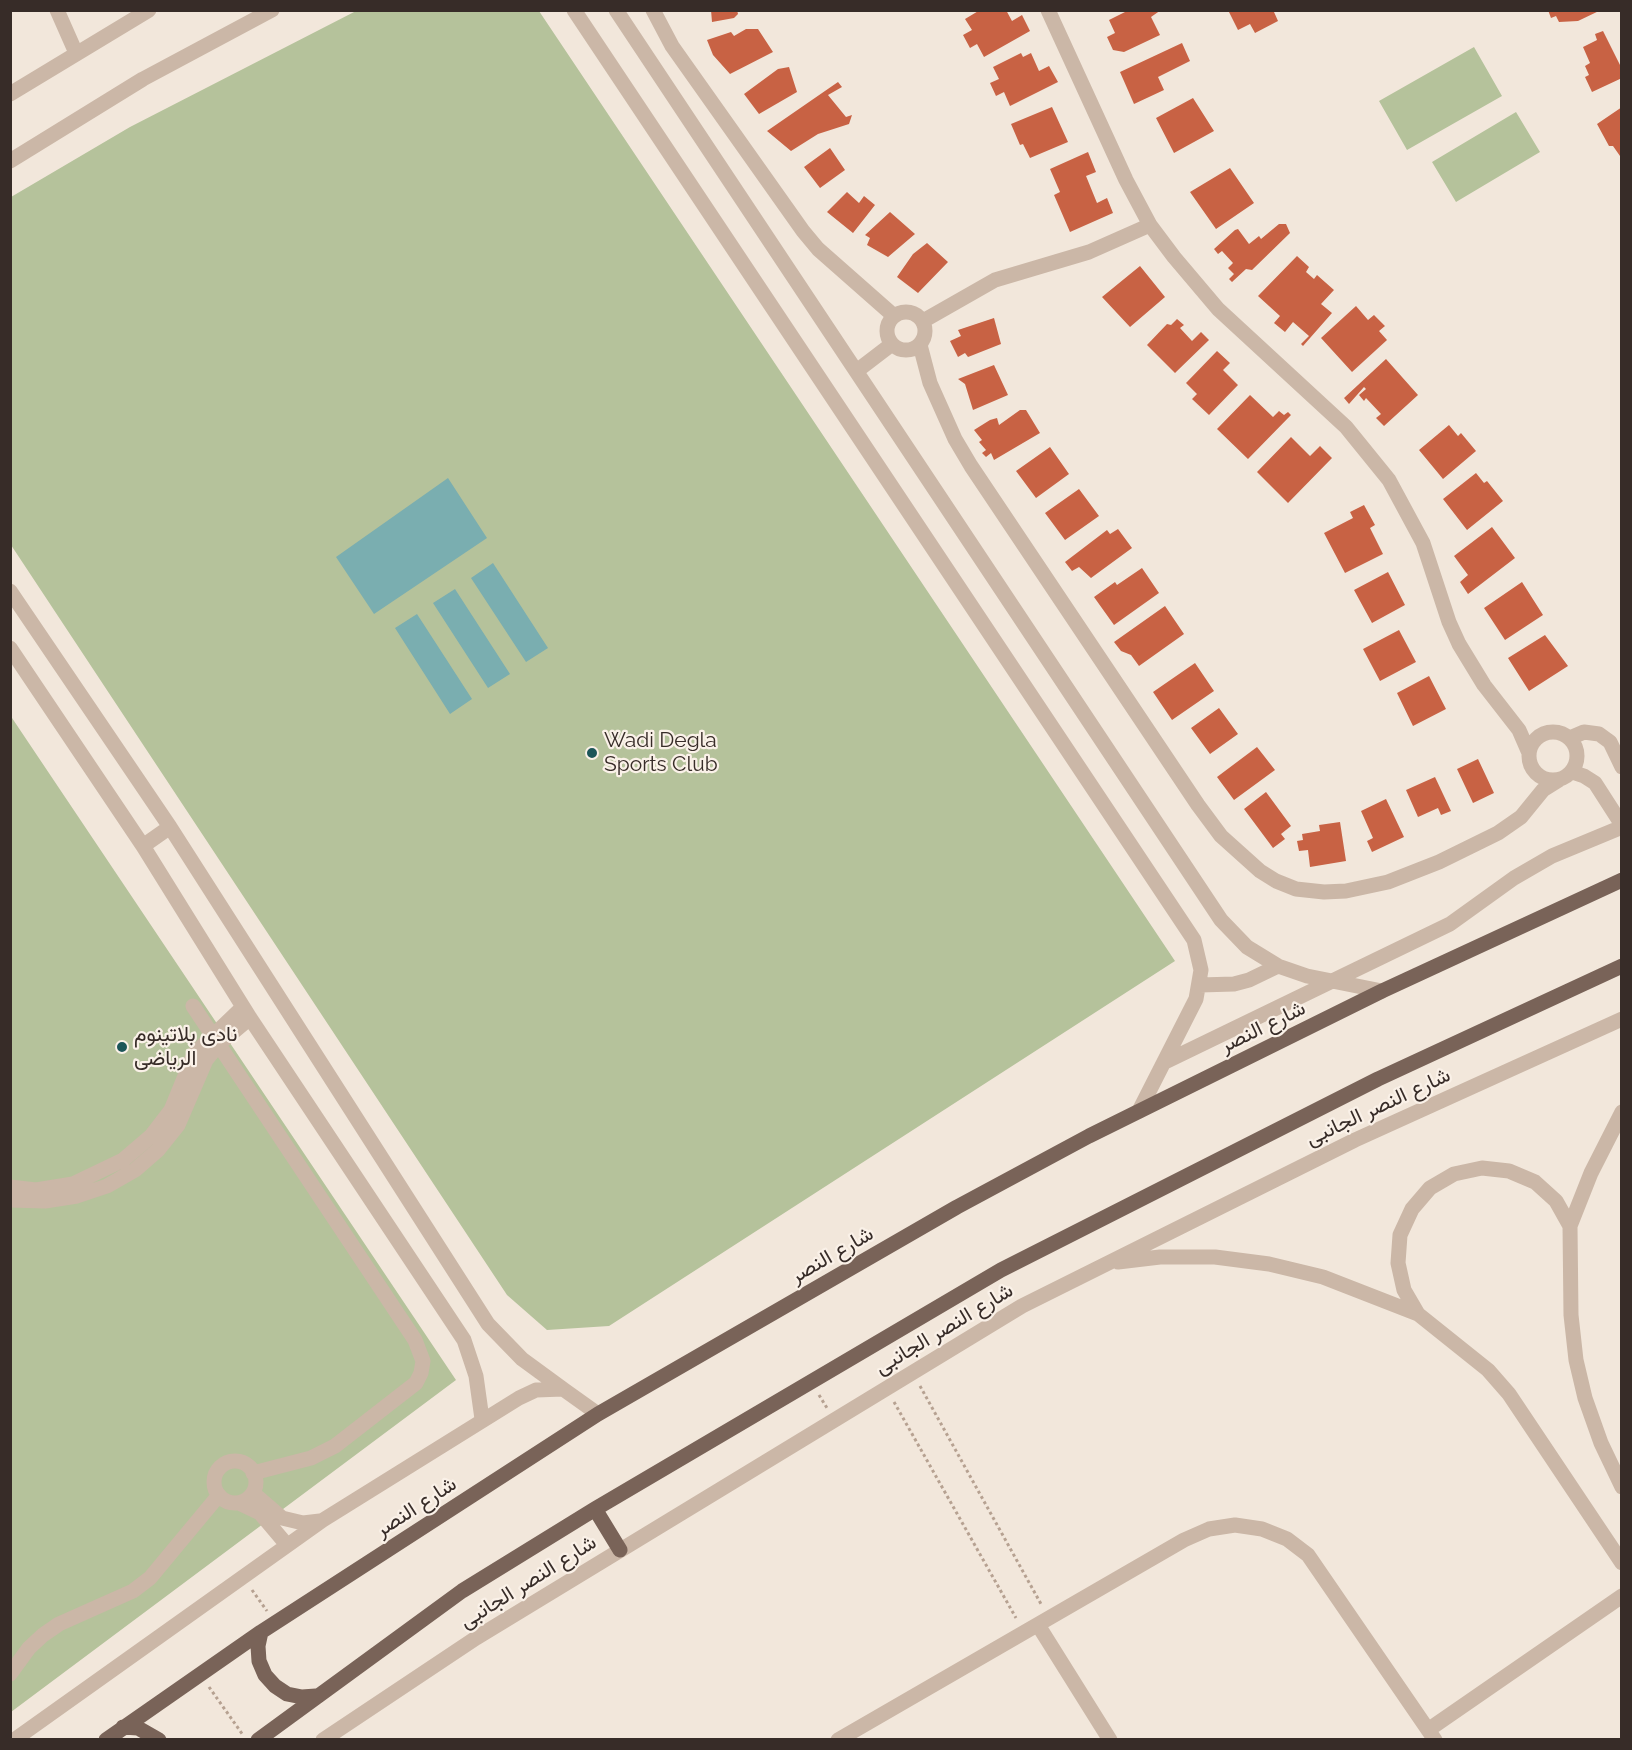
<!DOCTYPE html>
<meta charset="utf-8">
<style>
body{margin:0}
#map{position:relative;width:1632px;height:1750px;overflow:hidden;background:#f2e7db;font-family:Raleway,sans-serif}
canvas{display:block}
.frame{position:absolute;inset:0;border:12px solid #372c28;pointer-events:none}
</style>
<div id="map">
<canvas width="1632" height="1750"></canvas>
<div class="frame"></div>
</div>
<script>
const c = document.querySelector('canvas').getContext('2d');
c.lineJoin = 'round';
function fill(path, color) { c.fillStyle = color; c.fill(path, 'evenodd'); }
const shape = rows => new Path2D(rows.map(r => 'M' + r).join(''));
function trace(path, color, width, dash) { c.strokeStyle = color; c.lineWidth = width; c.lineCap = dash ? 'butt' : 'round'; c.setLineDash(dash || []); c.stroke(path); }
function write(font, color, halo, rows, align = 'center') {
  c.font = font + ' Raleway,Vazirmatn,sans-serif'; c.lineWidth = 4.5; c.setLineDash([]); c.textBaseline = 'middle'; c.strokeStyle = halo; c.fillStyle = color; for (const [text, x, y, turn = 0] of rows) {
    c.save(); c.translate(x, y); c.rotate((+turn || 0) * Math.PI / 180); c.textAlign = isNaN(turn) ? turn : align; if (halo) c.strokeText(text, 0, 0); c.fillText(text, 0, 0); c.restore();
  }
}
fill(shape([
 [356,11,539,11,1175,961,609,1326,547,1330,507,1295,11,545,11,197,130,127],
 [1474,47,1502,96,1407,150,1379,101],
 [1516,112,1540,152,1456,202,1432,162],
 [10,715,456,1380,11,1712,10,1712]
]), '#b5c29b');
fill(shape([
 [448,478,487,538,374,614,336,557],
 [493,563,548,648,526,662,471,578],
 [455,589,510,674,488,688,433,603],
 [417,614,472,699,450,714,395,628]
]), '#7aaeb0');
fill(shape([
 [711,10,737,10,738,14,734,18,712,22],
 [980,10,1006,10,1012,21,1022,15,1030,31,984,57,977,44,970,48,963,35,972,30,965,19],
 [1129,10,1161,10,1151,17,1160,35,1124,52,1113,50,1107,37,1115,33,1109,20],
 [1228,10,1278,10,1274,12,1278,21,1255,33,1250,24,1238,30],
 [1548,10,1601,10,1578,21,1559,22,1556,16,1551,18],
 [746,29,758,29,773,52,730,74,713,55,707,40,731,32,734,36],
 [1603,31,1622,69,1622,78,1592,92,1585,77,1589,75,1585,66,1590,63,1583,47,1597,40,1595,34],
 [1182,43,1190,61,1158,77,1164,90,1134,104,1120,72],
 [1021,53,1023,57,1031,53,1039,71,1049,66,1058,82,1010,106,1004,92,996,96,990,83,999,79,993,67],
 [789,67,797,92,759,114,744,94,778,69],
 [838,82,842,87,828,95,846,117,852,115,849,124,818,134,791,151,767,131],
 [1193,98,1214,131,1174,153,1156,118],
 [1052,107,1068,142,1030,158,1023,144,1020,145,1011,124],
 [1622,107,1622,155,1620,156,1613,146,1609,146,1597,124],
 [830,148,845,170,820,188,804,167],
 [1088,152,1096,172,1086,176,1097,203,1107,198,1113,213,1070,232,1054,195,1060,192,1050,169],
 [1230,168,1254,203,1216,229,1190,192],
 [847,192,859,203,864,196,875,205,853,233,827,212],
 [890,212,915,234,888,257,867,245,870,238,865,235],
 [1279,224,1286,224,1290,233,1252,270,1246,269,1232,282,1229,279,1234,274,1228,268,1233,263,1222,251,1218,254,1214,249,1235,230,1238,229,1249,244,1259,236,1261,239],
 [927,243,948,262,918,293,897,277,913,254],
 [1297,256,1309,267,1306,272,1314,279,1317,275,1334,290,1321,304,1332,313,1303,346,1301,344,1309,336,1293,322,1285,332,1274,323,1280,316,1258,296],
 [1140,266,1165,297,1130,327,1102,297],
 [1356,306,1368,320,1374,315,1385,326,1379,331,1387,340,1352,372,1321,338],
 [994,318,1001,344,968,357,965,353,958,357,950,341,961,336,958,330],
 [1177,319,1184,325,1180,328,1192,341,1201,332,1209,340,1175,373,1147,345,1167,324,1171,325],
 [1217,351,1230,363,1223,370,1238,385,1209,415,1192,399,1197,394,1186,383],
 [1386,359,1418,395,1384,426,1376,418,1381,414,1366,398,1364,401,1359,395,1366,389,1364,387,1349,404,1344,398],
 [994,365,1008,395,973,410,965,384,958,379],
 [1250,395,1273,417,1279,411,1284,415,1288,412,1291,415,1248,459,1217,429],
 [1020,410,1026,410,1040,433,994,460,991,453,986,457,982,453,986,450,979,442,982,440,974,430,990,420,997,418,999,425],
 [1449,425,1458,436,1461,433,1476,451,1443,479,1419,450],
 [1291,437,1310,456,1320,446,1332,458,1288,503,1257,472],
 [1050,447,1069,474,1036,498,1016,471],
 [1476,473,1484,483,1487,481,1503,501,1467,530,1443,499],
 [1079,489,1099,516,1065,540,1045,513],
 [1364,505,1375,525,1370,528,1383,554,1345,573,1324,533,1353,518,1350,512],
 [1492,527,1515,558,1468,594,1460,582,1468,575,1454,556],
 [1118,529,1132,548,1091,578,1079,567,1072,571,1065,562,1107,530,1110,534],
 [1142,568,1159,593,1114,625,1094,597,1115,582,1117,585],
 [1388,572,1405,605,1372,623,1354,590],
 [1522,582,1543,615,1505,640,1484,608],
 [1165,606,1184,634,1139,666,1131,655,1121,651,1114,642],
 [1399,630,1416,662,1380,681,1363,649],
 [1545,635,1568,666,1529,691,1508,658],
 [1195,663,1214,691,1172,720,1153,692],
 [1429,676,1446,709,1413,726,1397,693],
 [1219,708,1238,734,1210,754,1191,728],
 [1257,747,1275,770,1234,800,1217,777],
 [1478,759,1494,793,1473,803,1457,769],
 [1435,777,1451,811,1441,815,1438,808,1418,817,1406,790],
 [1266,792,1291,826,1281,834,1285,839,1273,848,1244,809],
 [1386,799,1404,837,1372,852,1367,841,1373,838,1361,811],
 [1340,822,1346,861,1310,867,1308,850,1299,851,1297,841,1303,840,1302,834,1320,831,1319,825]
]), '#c86244');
trace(shape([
 [920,1386,1041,1604],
 [819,1395,827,1408],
 [894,1402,1016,1618],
 [252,1590,267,1611],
 [209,1687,243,1735]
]), '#b6a191', 3, [3, 3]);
trace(shape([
 [57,10,76,53],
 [574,10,1194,940,1201,970,1196,999,1139,1111],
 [616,10,1221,920,1247,947,1278,966,1307,976,1382,991],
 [653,10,672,46,803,231,818,249,894,316],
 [1048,10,1126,180,1150,225,1174,257,1218,309,1346,427,1389,480,1423,543,1449,622,1459,644,1484,685,1519,730,1529,753],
 [10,94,149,10],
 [10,161,143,79,272,10],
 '887 331a19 19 0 1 1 38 0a19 19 0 1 1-38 0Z',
 [923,321,995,280,1089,252,1150,225],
 [920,345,930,383,955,439,971,466,1198,805,1221,836,1260,871,1276,881,1296,889,1324,892,1346,891,1388,882,1439,862,1498,833,1521,817,1543,790,1559,780],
 [858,370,892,344],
 [10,591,170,827,488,1324,522,1359,563,1389],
 [10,648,143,846,250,1018,464,1340,476,1376,482,1419],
 '1529 756a24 24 0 1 1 48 0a24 24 0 1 1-48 0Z',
 [1570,738,1584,732,1599,734,1610,742,1622,767],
 [1572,772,1584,776,1595,783,1622,825],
 [143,846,170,827],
 [1200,985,1234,984,1249,980,1278,966],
 [193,1006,415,1340,423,1361,421,1373,416,1383,335,1446,311,1458,253,1473],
 [1165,1062,1450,924,1514,878,1552,856,1622,827],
 [1622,1112,1591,1173,1570,1226,1571,1315,1576,1360,1585,1398,1601,1443,1622,1487],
 [10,1187,36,1190,73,1184,123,1160,151,1136,171,1110,194,1054,243,1007],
 [10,1200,45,1201,77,1196,107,1186,135,1170,158,1150,178,1125,206,1060,219,1044,250,1018],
 [1118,1262,1160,1257,1215,1257,1269,1264,1323,1277,1418,1314,1488,1370,1509,1394,1622,1563],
 [1418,1314,1404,1290,1398,1263,1400,1235,1412,1209,1430,1188,1454,1174,1482,1168,1509,1171,1535,1182,1556,1201,1570,1226],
 '214 1482a21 21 0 1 1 42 0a21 21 0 1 1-42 0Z',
 [253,1493,282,1518,303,1523,320,1521],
 [239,1503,260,1513,287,1545],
 [1038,1625,1110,1740],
 [10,1674,29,1648,43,1635,59,1624,133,1591,150,1578,219,1495],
 [1428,1730,1622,1596],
 [14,1740,323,1520,519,1398,536,1390,563,1389,598,1414],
 [323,1740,476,1638,1022,1306,1355,1140,1622,1019],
 [838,1740,1184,1540,1209,1529,1235,1525,1262,1529,1287,1539,1308,1555,1435,1740]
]), '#cbb7a7', 15);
trace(shape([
 [595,1509,620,1550],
 [261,1632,258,1646,259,1661,265,1675,275,1686,287,1694,302,1697,316,1696],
 [123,1727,138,1728,159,1740],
 [106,1740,261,1632,598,1414,957,1207,1089,1136,1382,991,1622,880],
 [258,1740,462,1591,595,1509,1001,1270,1378,1079,1622,966]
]), '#796358', 15);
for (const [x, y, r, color] of [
 [592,753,6,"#1c5659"],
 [122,1047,6,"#1c5659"]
]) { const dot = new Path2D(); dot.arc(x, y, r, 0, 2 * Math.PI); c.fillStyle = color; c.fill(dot); trace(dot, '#faf1e8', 2); }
write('21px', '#372c28', '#faf1e8', [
 ["Wadi Degla",604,741],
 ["Sports Club",604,765],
 ["نادى بلاتينوم",134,1035],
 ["الرياضى",134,1059]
], 'left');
write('21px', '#372c28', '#faf1e8', [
 ["شارع النصر",1263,1027,-26],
 ["شارع النصر الجانبى",1378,1107,-25],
 ["شارع النصر",832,1255,-30],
 ["شارع النصر الجانبى",944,1329,-31],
 ["شارع النصر",416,1507,-33],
 ["شارع النصر الجانبى",528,1582,-32]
]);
</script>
